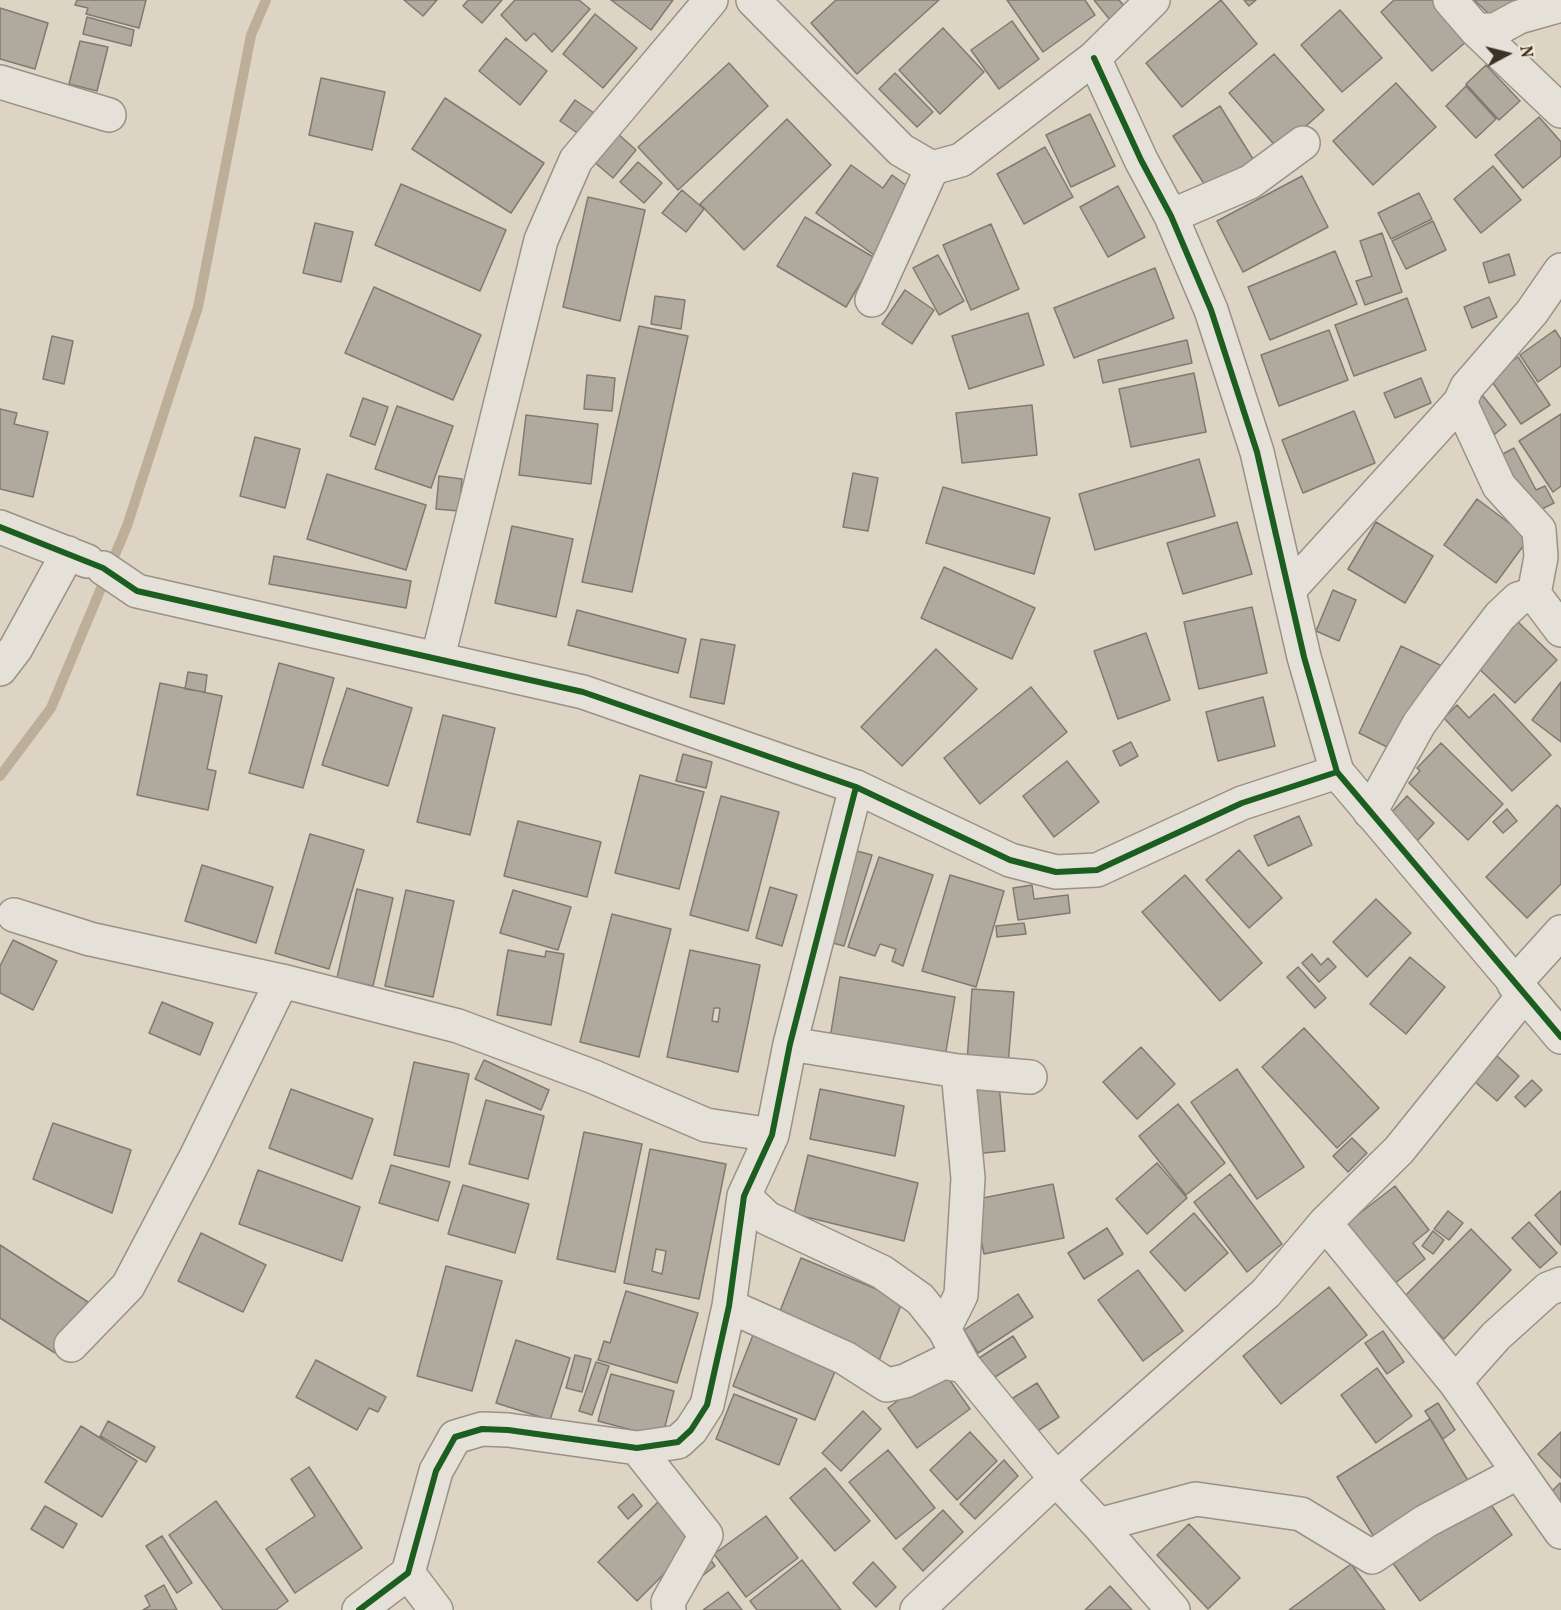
<!DOCTYPE html>
<style>
body{margin:0}
#map{position:relative;width:1561px;height:1610px;overflow:hidden;background:#ded4c4;font-family:Vollkorn,serif}
canvas{display:block}
.north{position:absolute;left:1477px;top:24px;width:60px;height:60px;-webkit-text-stroke:4px #f0e5d2;paint-order:stroke;rotate:83deg;font-size:16px;font-weight:700;line-height:24px;text-align:center;color:#3c3027}
.north::after{content:'';display:block;margin:auto;width:21px;height:27px;background:#3c3027;clip-path:polygon(50% 0,100% 100%,50% 72%,0 100%)}
</style>
<div id="map">
<canvas width="1561" height="1610"></canvas>
<div class="north">N</div>
</div>
<script>
const c = document.querySelector('canvas').getContext('2d');
c.lineJoin = 'round';
const shape = rows => new Path2D(rows.map(r => 'M' + r).join(''));
function trace(path, color, width, dash) { c.strokeStyle = color; c.lineWidth = width; c.lineCap = dash ? 'butt' : 'round'; c.setLineDash(dash || []); c.stroke(path); }
function fill(path, color) { c.fillStyle = color; c.fill(path, 'evenodd'); }
trace(shape([
 [0,776,51,708,127,526,198,307,251,35,266,0]
]), '#bcae99', 10);
const building = shape([
 [77,0,146,0,139,28,86,14,88,8,75,5,77,0],
 [404,0,437,0,423,16,404,0],
 [468,0,502,0,482,23,463,6,468,0],
 [515,0,579,0,590,9,552,52,534,33,526,41,501,15,515,0],
 [611,0,673,0,651,30,611,0],
 [836,0,939,0,857,74,811,23,836,0],
 [1007,0,1085,0,1095,15,1043,52,1007,0],
 [1094,0,1119,0,1126,8,1110,20,1094,0],
 [1221,0,1257,44,1182,107,1146,63,1221,0],
 [1244,0,1256,0,1249,6,1244,0],
 [1394,0,1432,0,1467,41,1432,71,1381,12,1394,0],
 [1474,0,1526,0,1502,26,1474,0],
 [0,8,48,23,35,69,0,59,0,8],
 [1340,10,1382,58,1342,92,1301,45,1340,10],
 [595,14,637,48,603,88,563,54,595,14],
 [87,17,134,30,131,46,83,34,87,17],
 [1012,21,1039,59,999,89,971,50,1012,21],
 [943,28,984,72,940,114,899,70,943,28],
 [506,38,547,71,520,105,479,71,506,38],
 [80,41,108,47,97,91,69,84,80,41],
 [1274,54,1324,110,1279,150,1229,93,1274,54],
 [729,63,768,106,678,190,638,147,729,63],
 [1486,65,1520,101,1499,120,1466,84,1486,65],
 [895,73,933,112,917,127,879,89,895,73],
 [321,78,385,92,372,150,309,135,321,78],
 [1396,83,1436,127,1373,185,1333,141,1396,83],
 [1466,86,1496,119,1476,138,1446,106,1466,86],
 [445,98,544,163,511,213,412,149,445,98],
 [575,100,597,115,583,137,560,121,575,100],
 [1220,106,1258,167,1212,196,1173,136,1220,106],
 [1090,114,1115,166,1071,187,1046,135,1090,114],
 [1539,117,1561,142,1561,156,1523,188,1495,155,1539,117],
 [787,119,831,165,744,250,700,204,787,119],
 [617,133,636,150,613,178,593,161,617,133],
 [1045,147,1073,197,1024,224,997,174,1045,147],
 [638,162,662,183,644,203,620,182,638,162],
 [851,165,883,188,892,175,918,194,874,255,816,213,851,165],
 [1493,166,1521,200,1481,233,1454,199,1493,166],
 [1302,176,1328,227,1243,272,1217,221,1302,176],
 [401,184,506,230,480,291,375,245,401,184],
 [1118,186,1145,237,1108,257,1080,207,1118,186],
 [682,190,704,209,686,232,662,213,682,190],
 [1419,193,1432,219,1391,239,1378,213,1419,193],
 [588,197,645,210,620,321,563,307,588,197],
 [805,217,875,258,846,307,777,266,805,217],
 [1433,221,1446,250,1406,269,1392,241,1433,221],
 [315,223,353,232,341,282,303,273,315,223],
 [991,224,1019,289,971,310,943,245,991,224],
 [1382,233,1402,292,1365,305,1356,281,1372,276,1360,241,1382,233],
 [1335,251,1357,304,1270,340,1248,287,1335,251],
 [1509,254,1515,275,1489,283,1483,263,1509,254],
 [938,255,964,301,939,315,913,268,938,255],
 [1155,268,1174,318,1074,358,1054,308,1155,268],
 [374,287,481,335,453,400,345,353,374,287],
 [905,290,934,310,912,344,882,324,905,290],
 [655,296,685,300,681,329,651,324,655,296],
 [1489,297,1497,317,1472,328,1464,307,1489,297],
 [1407,298,1426,350,1354,376,1335,325,1407,298],
 [1028,313,1044,365,969,389,952,336,1028,313],
 [639,326,688,336,632,592,582,582,639,326],
 [1329,330,1348,380,1279,406,1261,355,1329,330],
 [1555,330,1561,339,1561,366,1538,382,1520,355,1555,330],
 [52,336,73,341,64,384,43,379,52,336],
 [1187,340,1192,363,1103,383,1098,360,1187,340],
 [1518,357,1550,405,1521,424,1489,377,1518,357],
 [1194,373,1206,432,1131,447,1119,389,1194,373],
 [587,375,615,378,612,411,584,409,587,375],
 [1421,378,1431,403,1395,418,1384,393,1421,378],
 [1483,396,1506,425,1495,434,1471,405,1483,396],
 [363,398,388,407,375,445,350,436,363,398],
 [1032,405,1037,455,962,463,956,413,1032,405],
 [397,406,453,426,431,488,375,469,397,406],
 [0,409,17,413,14,424,48,432,33,497,0,489,0,409],
 [1354,411,1375,463,1303,493,1282,440,1354,411],
 [1561,414,1561,486,1553,492,1519,441,1561,414],
 [526,415,598,424,591,484,519,475,526,415],
 [255,437,300,449,285,508,240,496,255,437],
 [1514,448,1536,490,1545,486,1554,503,1530,515,1499,456,1514,448],
 [1199,459,1215,516,1095,550,1079,494,1199,459],
 [853,473,878,478,868,531,843,527,853,473],
 [327,474,426,505,406,570,307,539,327,474],
 [439,476,462,479,459,511,436,509,439,476],
 [943,487,1050,518,1034,574,926,543,943,487],
 [1477,499,1529,538,1496,583,1444,545,1477,499],
 [1237,522,1252,574,1183,594,1167,543,1237,522],
 [1376,522,1433,556,1405,603,1348,569,1376,522],
 [512,526,573,539,556,617,495,603,512,526],
 [274,556,411,581,406,608,269,584,274,556],
 [944,567,1035,608,1012,659,921,618,944,567],
 [1333,590,1356,600,1339,641,1316,631,1333,590],
 [1252,607,1267,673,1199,689,1184,622,1252,607],
 [577,610,686,639,678,673,568,645,577,610],
 [1516,620,1557,660,1515,703,1474,664,1516,620],
 [1146,633,1170,700,1118,719,1094,651,1146,633],
 [701,639,735,645,724,704,690,697,701,639],
 [1401,646,1442,666,1399,753,1359,733,1401,646],
 [936,649,977,689,902,766,861,727,936,649],
 [279,663,334,678,303,788,249,773,279,663],
 [188,672,207,675,205,692,185,689,188,672],
 [1561,682,1561,742,1532,720,1561,682],
 [160,683,222,696,207,769,216,771,208,810,137,795,160,683],
 [1031,687,1067,732,980,804,944,758,1031,687],
 [347,688,412,708,388,786,322,765,347,688],
 [1494,694,1551,755,1512,791,1444,718,1457,705,1469,718,1494,694],
 [1263,697,1275,746,1218,761,1206,712,1263,697],
 [443,715,495,728,470,835,417,822,443,715],
 [1131,742,1138,756,1120,766,1113,751,1131,742],
 [1441,743,1503,804,1468,840,1409,783,1420,771,1417,768,1441,743],
 [683,754,712,762,706,788,676,781,683,754],
 [1067,761,1099,802,1054,837,1023,796,1067,761],
 [640,775,704,792,679,889,615,873,640,775],
 [721,796,779,812,748,931,690,915,721,796],
 [1407,796,1434,823,1417,841,1389,815,1407,796],
 [1557,805,1561,809,1561,884,1527,918,1486,877,1557,805],
 [1507,809,1517,821,1503,833,1493,822,1507,809],
 [1299,816,1312,845,1268,866,1254,836,1299,816],
 [518,821,601,842,587,897,504,876,518,821],
 [310,834,364,850,329,969,275,953,310,834],
 [853,850,872,855,844,946,825,941,853,850],
 [1239,850,1282,898,1249,928,1206,880,1239,850],
 [879,857,933,875,903,966,892,961,896,949,880,944,875,956,848,947,879,857],
 [202,865,273,887,256,943,185,921,202,865],
 [950,875,1004,891,976,987,922,971,950,875],
 [1185,875,1262,963,1220,1001,1142,912,1185,875],
 [1032,885,1034,899,1068,895,1070,913,1018,920,1013,888,1032,885],
 [770,887,797,895,782,946,756,938,770,887],
 [357,889,393,898,373,986,337,978,357,889],
 [406,890,454,901,433,997,385,986,406,890],
 [513,890,571,907,558,950,500,933,513,890],
 [1376,899,1411,933,1367,977,1333,942,1376,899],
 [612,914,671,929,639,1057,580,1042,612,914],
 [1024,923,1026,934,997,937,996,926,1024,923],
 [13,940,57,961,33,1010,0,993,0,966,13,940],
 [508,950,545,957,546,951,564,954,551,1025,497,1015,508,950],
 [690,950,760,965,738,1072,667,1057,690,950],
 [714,1008,720,1008,718,1022,712,1021,714,1008],
 [1312,954,1321,965,1328,958,1336,967,1319,982,1302,963,1312,954],
 [1410,957,1445,987,1406,1034,1370,1004,1410,957],
 [1298,967,1326,998,1315,1008,1287,977,1298,967],
 [840,977,955,997,945,1057,830,1038,840,977],
 [972,989,1014,992,1008,1065,967,1062,972,989],
 [162,1002,213,1023,200,1055,149,1033,162,1002],
 [1304,1028,1379,1108,1337,1148,1262,1067,1304,1028],
 [1141,1047,1175,1084,1137,1119,1103,1082,1141,1047],
 [1497,1056,1519,1076,1497,1101,1474,1081,1497,1056],
 [484,1060,549,1090,541,1110,475,1079,484,1060],
 [414,1062,469,1074,449,1167,394,1155,414,1062],
 [1237,1069,1304,1167,1257,1199,1191,1102,1237,1069],
 [1532,1080,1542,1090,1525,1107,1515,1097,1532,1080],
 [999,1084,1005,1151,973,1154,966,1086,999,1084],
 [291,1089,373,1119,352,1179,269,1148,291,1089],
 [820,1089,904,1106,895,1156,810,1139,820,1089],
 [486,1100,544,1116,528,1179,469,1164,486,1100],
 [1178,1104,1225,1163,1186,1195,1139,1136,1178,1104],
 [53,1123,131,1150,112,1213,33,1179,53,1123],
 [584,1132,642,1144,615,1272,557,1259,584,1132],
 [1352,1138,1367,1153,1348,1172,1333,1156,1352,1138],
 [650,1149,726,1164,699,1299,624,1283,650,1149],
 [656,1249,666,1251,662,1274,652,1271,656,1249],
 [808,1155,918,1183,904,1241,794,1214,808,1155],
 [1157,1163,1187,1198,1147,1234,1116,1199,1157,1163],
 [391,1165,450,1182,438,1221,379,1203,391,1165],
 [258,1170,360,1207,342,1261,239,1224,258,1170],
 [1230,1174,1282,1244,1247,1272,1194,1202,1230,1174],
 [1053,1184,1064,1238,984,1254,973,1200,1053,1184],
 [463,1185,529,1204,515,1253,448,1234,463,1185],
 [1395,1186,1429,1230,1413,1243,1425,1259,1394,1284,1347,1223,1395,1186],
 [1561,1191,1561,1245,1535,1215,1561,1191],
 [1448,1211,1463,1223,1449,1240,1434,1229,1448,1211],
 [1194,1213,1228,1253,1185,1291,1150,1252,1194,1213],
 [1529,1222,1557,1253,1540,1268,1512,1238,1529,1222],
 [1107,1228,1123,1254,1084,1279,1068,1253,1107,1228],
 [1471,1229,1511,1270,1444,1339,1403,1298,1471,1229],
 [1433,1231,1444,1240,1433,1254,1422,1246,1433,1231],
 [201,1233,266,1265,243,1312,178,1281,201,1233],
 [0,1245,88,1302,55,1353,0,1318,0,1245],
 [801,1258,903,1300,878,1363,776,1321,801,1258],
 [446,1266,502,1281,472,1391,417,1376,446,1266],
 [1138,1270,1183,1331,1143,1361,1098,1300,1138,1270],
 [1329,1287,1367,1335,1281,1404,1243,1356,1329,1287],
 [626,1291,698,1313,677,1383,598,1360,604,1341,610,1343,626,1291],
 [1018,1294,1033,1317,978,1353,964,1330,1018,1294],
 [1383,1331,1404,1362,1387,1374,1365,1343,1383,1331],
 [753,1335,836,1369,815,1420,733,1386,753,1335],
 [1013,1336,1026,1357,992,1379,979,1358,1013,1336],
 [516,1340,570,1358,550,1420,496,1403,516,1340],
 [575,1355,591,1359,582,1392,566,1388,575,1355],
 [316,1360,386,1397,378,1412,369,1408,357,1430,296,1397,316,1360],
 [596,1362,609,1366,592,1415,579,1411,596,1362],
 [941,1368,970,1409,917,1448,888,1408,941,1368],
 [1377,1368,1412,1416,1376,1443,1341,1395,1377,1368],
 [611,1374,674,1391,662,1438,598,1421,611,1374],
 [1037,1383,1059,1417,1027,1438,1005,1403,1037,1383],
 [734,1394,797,1419,779,1465,716,1439,734,1394],
 [1438,1403,1455,1430,1443,1439,1425,1411,1438,1403],
 [863,1411,881,1429,841,1471,822,1453,863,1411],
 [1430,1419,1472,1487,1379,1545,1337,1477,1430,1419],
 [108,1421,155,1447,146,1462,100,1436,108,1421],
 [81,1426,137,1461,102,1517,45,1482,81,1426],
 [970,1432,997,1461,957,1500,930,1470,970,1432],
 [1561,1432,1561,1478,1538,1454,1561,1432],
 [888,1450,935,1508,896,1539,849,1482,888,1450],
 [1004,1460,1018,1476,975,1519,960,1504,1004,1460],
 [309,1467,362,1548,295,1593,266,1549,315,1516,291,1479,309,1467],
 [825,1468,870,1521,835,1551,790,1498,825,1468],
 [1560,1483,1561,1484,1561,1511,1547,1496,1560,1483],
 [633,1494,642,1506,628,1519,618,1507,633,1494],
 [1485,1496,1512,1535,1420,1601,1392,1562,1485,1496],
 [216,1501,288,1601,276,1610,223,1610,169,1535,216,1501],
 [658,1502,696,1542,637,1601,598,1562,658,1502],
 [45,1506,77,1524,63,1548,31,1529,45,1506],
 [943,1510,963,1532,923,1571,903,1549,943,1510],
 [766,1516,798,1558,746,1597,714,1554,766,1516],
 [1189,1524,1240,1578,1208,1609,1157,1555,1189,1524],
 [162,1536,192,1583,177,1593,146,1546,162,1536],
 [705,1552,715,1566,701,1577,691,1563,705,1552],
 [802,1560,841,1610,757,1610,750,1601,802,1560],
 [873,1562,896,1587,876,1607,853,1583,873,1562],
 [1351,1564,1385,1610,1289,1610,1351,1564],
 [164,1585,177,1610,143,1610,150,1606,145,1596,164,1585],
 [1110,1586,1132,1610,1085,1610,1110,1586],
 [728,1592,742,1610,703,1610,728,1592]
]);
fill(building, '#b0a99e');
trace(building, '#817a72', 1.5);
const minor = shape([
 [753,0,901,150,932,168,961,160,1094,58,1153,0],
 [1450,0,1476,30,1561,111],
 [1476,30,1495,30,1519,17,1561,5],
 [1094,58,1141,160,1171,216,1211,310,1257,452,1304,657,1337,772],
 [0,82,109,115],
 [1171,216,1250,182,1303,143],
 [872,300,932,168],
 [1460,402,1499,486,1539,530,1541,557,1534,594,1561,630],
 [0,527,87,561],
 [1289,590,1460,402,1467,387,1532,312,1561,270],
 [438,657,541,240,576,160,711,0],
 [0,669,16,648,68,553],
 [1370,812,1419,724,1442,692,1500,616,1518,599,1534,594],
 [14,915,90,939,282,981,458,1026,594,1077,706,1125,772,1135],
 [1514,984,1561,932],
 [790,1044,958,1071,1030,1077],
 [744,1196,767,1218,882,1272,920,1299,944,1329,964,1366,1056,1479,1099,1525,1173,1610],
 [1325,1223,1455,1382,1561,1532],
 [729,1306,845,1358,887,1385,905,1381,944,1362,964,1366],
 [944,1329,961,1295,968,1178,958,1071],
 [71,1345,128,1286,196,1157,282,981],
 [1455,1382,1496,1336,1548,1289,1561,1284],
 [637,1448,706,1535,668,1602,669,1610],
 [1099,1525,1196,1499,1301,1514,1372,1557,1426,1521,1517,1473],
 [408,1573,436,1610],
 [359,1610,408,1573,436,1471,455,1437,482,1429,508,1430,637,1448,678,1442,691,1430,707,1405,729,1306,744,1196,772,1135,790,1044,856,787],
 [917,1610,1056,1479,1266,1293,1325,1223,1399,1150,1524,995]
]);
const tertiary = shape([
 [103,568,137,591,583,692,856,787,1010,860,1056,872,1097,870,1242,803,1337,772,1561,1037]
]);
trace(minor, '#989187', 36);
trace(tertiary, '#989187', 36);
trace(minor, '#e5e0d8', 33);
trace(tertiary, '#e5e0d8', 33);
trace(shape([
 [1094,58,1141,160,1171,216,1211,310,1257,452,1304,657,1337,772,1561,1037],
 [0,527,103,568,137,591,583,692,856,787,1010,860,1056,872,1097,870,1242,803,1337,772],
 [359,1610,408,1573,436,1471,455,1437,482,1429,508,1430,637,1448,678,1442,691,1430,707,1405,729,1306,744,1196,772,1135,790,1044,856,787]
]), '#1b5e20', 6);
</script>
